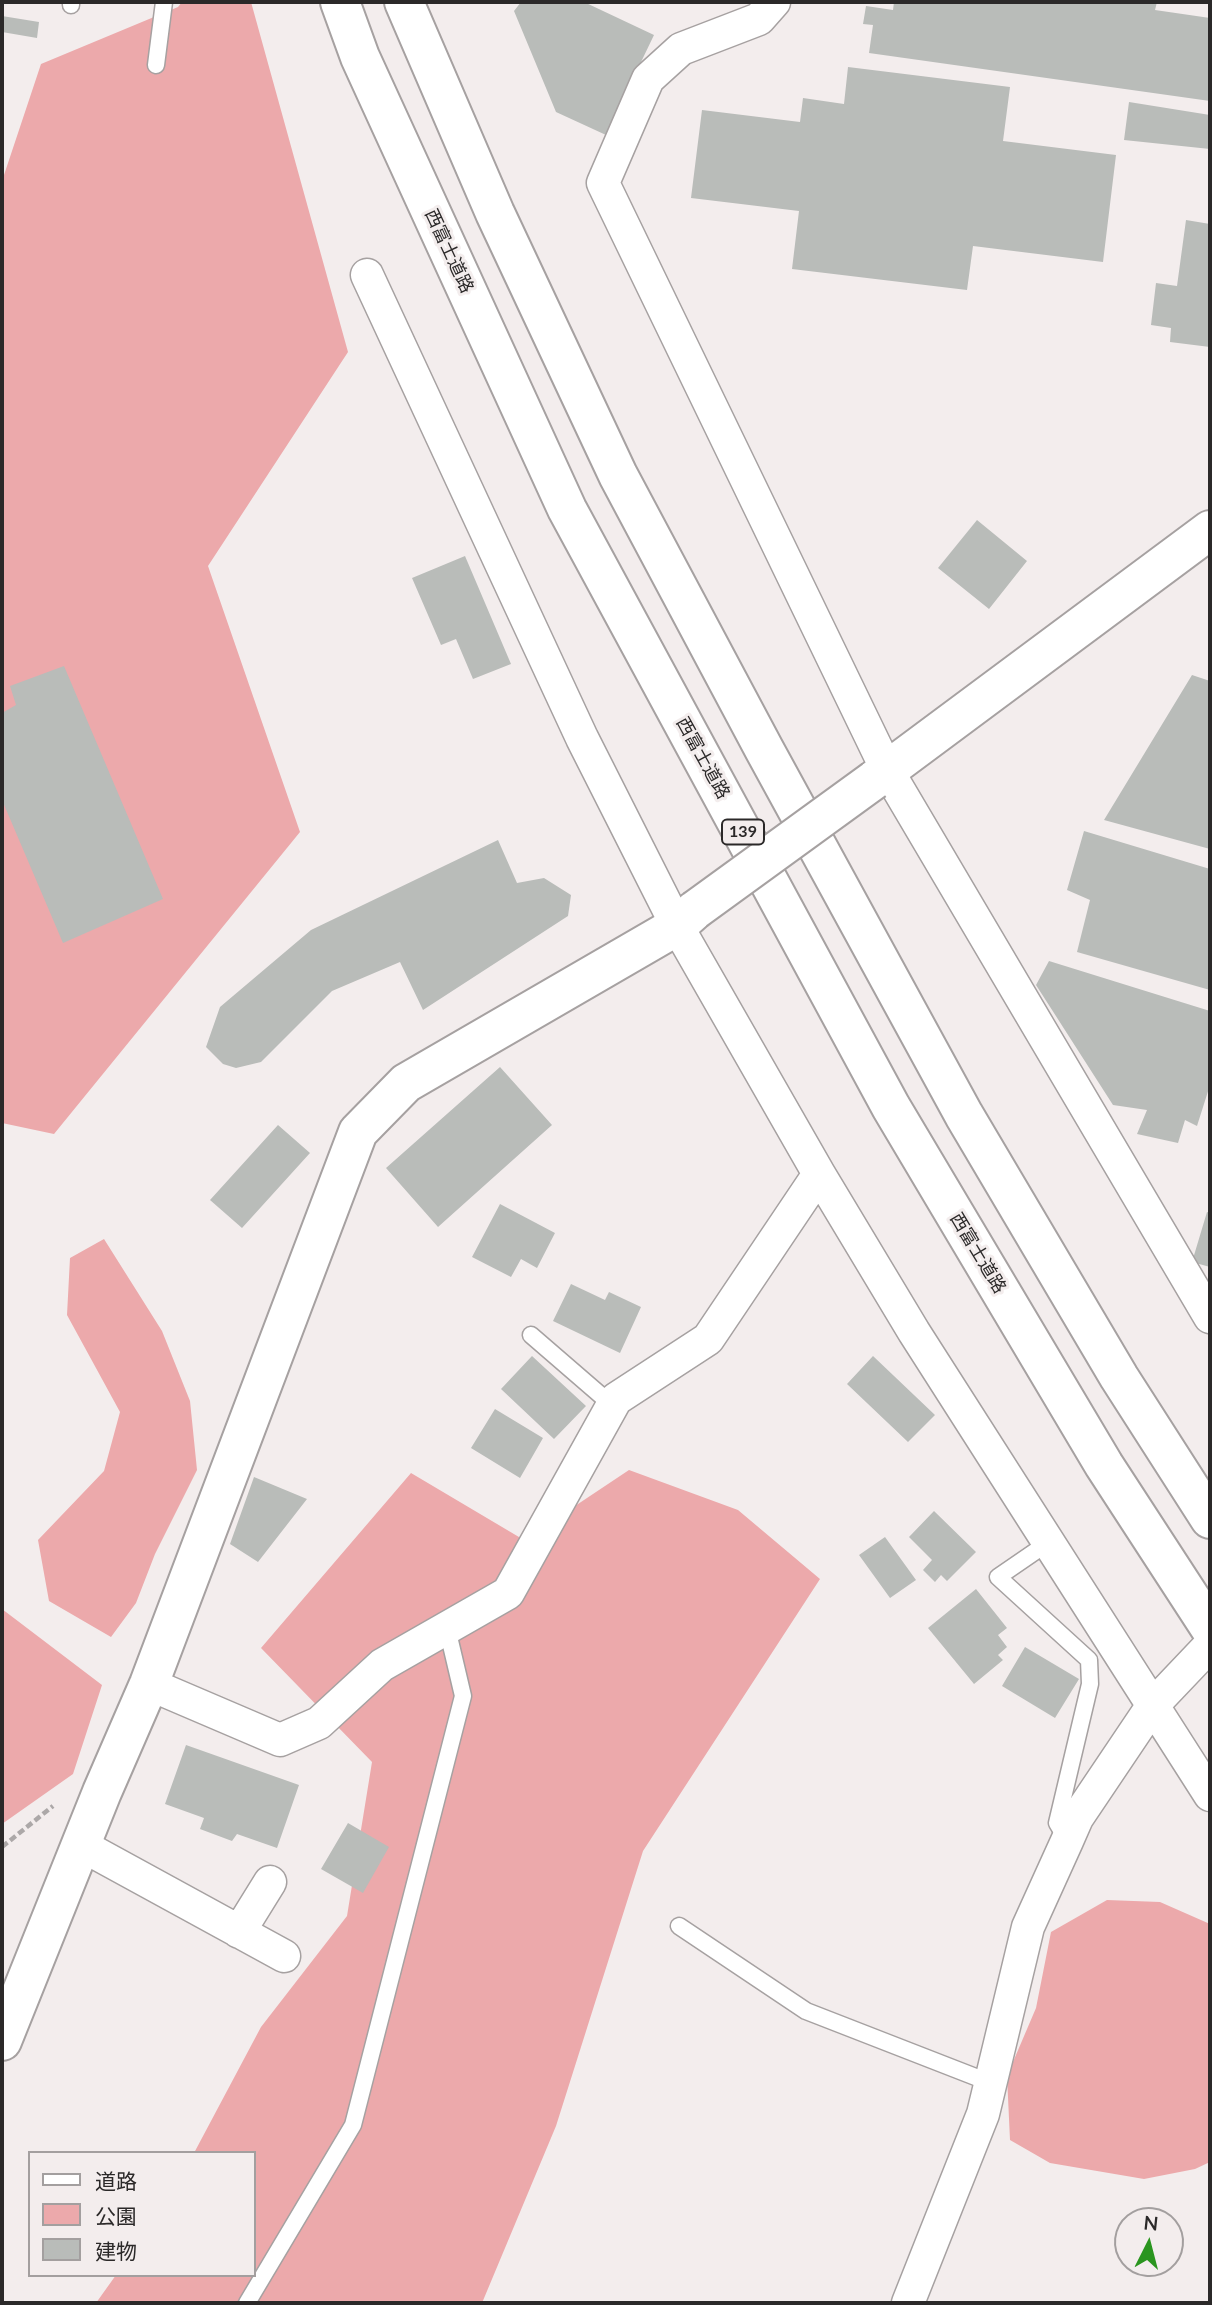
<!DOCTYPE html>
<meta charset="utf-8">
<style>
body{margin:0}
#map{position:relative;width:1212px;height:2305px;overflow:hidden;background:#f3eded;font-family:Lato,"Noto Sans JP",sans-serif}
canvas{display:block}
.frame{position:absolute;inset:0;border:4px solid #2b2929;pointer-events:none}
.legend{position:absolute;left:28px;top:2151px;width:228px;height:126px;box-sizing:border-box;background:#f3eded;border:2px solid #a39f9f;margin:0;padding:9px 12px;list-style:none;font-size:21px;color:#2b2929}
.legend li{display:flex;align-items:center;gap:14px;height:35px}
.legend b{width:35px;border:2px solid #a39f9f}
.north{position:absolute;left:1114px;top:2207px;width:70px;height:70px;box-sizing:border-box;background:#f3eded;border:2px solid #a39f9f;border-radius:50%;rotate:6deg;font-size:19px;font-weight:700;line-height:28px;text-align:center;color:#2b2929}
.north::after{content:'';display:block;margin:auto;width:24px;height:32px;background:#2a951f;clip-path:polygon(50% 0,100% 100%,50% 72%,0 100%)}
</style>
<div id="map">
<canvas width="1212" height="2305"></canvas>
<div class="frame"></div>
<ul class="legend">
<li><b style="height:9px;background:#fff"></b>道路</li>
<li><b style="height:19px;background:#eca9ab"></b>公園</li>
<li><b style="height:19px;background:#b9bcb9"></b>建物</li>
</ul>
<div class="north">N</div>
</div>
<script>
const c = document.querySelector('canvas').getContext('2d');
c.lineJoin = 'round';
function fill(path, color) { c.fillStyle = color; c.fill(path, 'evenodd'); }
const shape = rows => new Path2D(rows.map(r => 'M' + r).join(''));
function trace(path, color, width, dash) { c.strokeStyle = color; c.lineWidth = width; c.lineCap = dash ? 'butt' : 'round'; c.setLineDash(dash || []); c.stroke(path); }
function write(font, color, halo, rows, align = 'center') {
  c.font = font + ' Lato,"Noto Sans JP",sans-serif'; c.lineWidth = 6; c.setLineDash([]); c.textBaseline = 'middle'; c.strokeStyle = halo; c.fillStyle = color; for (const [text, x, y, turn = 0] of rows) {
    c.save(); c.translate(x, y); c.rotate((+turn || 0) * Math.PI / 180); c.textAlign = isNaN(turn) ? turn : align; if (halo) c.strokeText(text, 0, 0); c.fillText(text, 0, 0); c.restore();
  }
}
fill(shape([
 [182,2,251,2,348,352,208,566,300,832,54,1134,2,1123,2,181,41,64,178,7],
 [104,1239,162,1331,190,1401,197,1470,155,1554,136,1603,111,1637,49,1601,38,1540,104,1471,120,1412,67,1315,70,1258],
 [629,1470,738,1510,820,1579,643,1851,556,2126,482,2303,96,2303,116,2275,254,2275,254,2153,194,2153,261,2027,347,1916,372,1762,261,1648,411,1473,524,1540],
 [2,1609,102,1685,73,1774,2,1824],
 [1107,1900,1160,1902,1210,1924,1210,2162,1195,2169,1144,2179,1050,2163,1010,2140,1007,2076,1036,2008,1051,1932]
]), '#eca9ab');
fill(shape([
 [521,2,584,2,654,35,606,135,556,112,514,11],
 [894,2,1157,2,1155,10,1210,18,1210,101,869,53,873,25,863,24,866,6,893,10],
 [2,16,39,22,37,38,2,32],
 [848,67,1010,87,1003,141,1116,155,1103,262,973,246,967,290,792,269,799,211,691,198,702,110,800,122,803,98,844,104],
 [1129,102,1210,115,1210,149,1124,140],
 [1186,220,1210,224,1210,347,1170,342,1171,328,1151,325,1156,283,1177,286],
 [977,520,1027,561,989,609,938,568],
 [465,556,511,664,473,679,456,639,441,645,412,578],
 [64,666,163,899,63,943,2,800,2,713,16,705,10,686],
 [1192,675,1210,681,1210,849,1104,820],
 [1084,831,1210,869,1210,990,1077,952,1090,900,1067,890],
 [498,840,517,883,544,878,571,895,568,916,423,1010,400,962,332,991,261,1062,236,1068,223,1064,206,1047,220,1007,311,930],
 [1049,961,1210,1011,1210,1085,1197,1126,1185,1120,1178,1143,1137,1134,1147,1110,1113,1105,1036,985],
 [500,1067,552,1125,438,1227,386,1168],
 [278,1125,310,1153,242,1228,210,1200],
 [500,1204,555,1233,537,1268,521,1259,511,1277,472,1257],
 [1207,1212,1210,1213,1210,1267,1192,1262],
 [571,1284,605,1300,609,1292,641,1307,620,1353,553,1321],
 [532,1356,586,1406,554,1439,501,1389],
 [873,1356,935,1415,908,1442,847,1384],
 [495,1409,543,1438,520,1478,471,1448],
 [254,1477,307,1499,258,1562,230,1544],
 [934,1511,976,1552,947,1581,941,1575,935,1582,923,1570,932,1560,909,1537],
 [885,1537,916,1580,890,1598,859,1555],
 [976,1589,1007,1628,998,1635,1007,1647,998,1655,1003,1660,974,1684,928,1628],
 [1025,1647,1079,1679,1055,1718,1002,1686],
 [186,1745,299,1785,277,1848,237,1834,232,1841,200,1829,204,1818,165,1804],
 [348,1823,389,1847,363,1893,321,1869]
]), '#b9bcb9');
const service = shape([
 [71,2,71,5],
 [156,65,164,2],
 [531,1335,612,1405],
 [1049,1542,998,1577,1089,1660,1090,1684,1057,1823,1067,1840],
 [679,1926,806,2011,991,2083],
 [247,2303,353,2125,463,1696,447,1628]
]);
const minor = shape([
 [774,2,759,19,681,49,648,79,603,183,887,770,1210,1317],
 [367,275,582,738,677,926,819,1174,914,1332,1210,1795],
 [149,1684,280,1740,319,1723,382,1665,508,1593,616,1399,708,1339,819,1174],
 [81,1845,284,1956],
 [239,1932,270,1882],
 [908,2303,983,2114,1028,1927,1067,1841,1077,1818,1153,1705,1210,1645]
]);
const tertiary = shape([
 [874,780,1210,530],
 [2,2041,102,1792,149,1684,358,1132,406,1083,677,926,695,910]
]);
const motorway = shape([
 [340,2,360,57,567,509,891,1107,1104,1465,1210,1628],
 [404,2,495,213,618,475,764,749,964,1115,1119,1377,1210,1519]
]);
trace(service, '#a6a1a1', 19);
trace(minor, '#a6a1a1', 35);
trace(tertiary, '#a6a1a1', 42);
trace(motorway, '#a6a1a1', 42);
trace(shape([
 [2,1847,53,1806]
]), '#aca8a8', 4.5, [7, 3.5]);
trace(service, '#fff', 16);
trace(minor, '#fff', 32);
trace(tertiary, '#fff', 38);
trace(motorway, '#fff', 38);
const tertiaryBridge = shape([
 [695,910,874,780]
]);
trace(tertiaryBridge, '#a6a1a1', 42, []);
trace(tertiaryBridge, '#fff', 38);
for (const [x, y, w] of [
 [743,832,42]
]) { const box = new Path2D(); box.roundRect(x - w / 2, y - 12.5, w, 25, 5); c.fillStyle = '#f3eded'; c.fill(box); trace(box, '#2b2929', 2); }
write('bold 16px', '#2b2929', null, [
 ["139",743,832]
]);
write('18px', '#2b2929', '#f3eded', [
 ["西富士道路",449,251,65],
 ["西富士道路",703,758,61],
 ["西富士道路",978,1253,59]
]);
</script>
